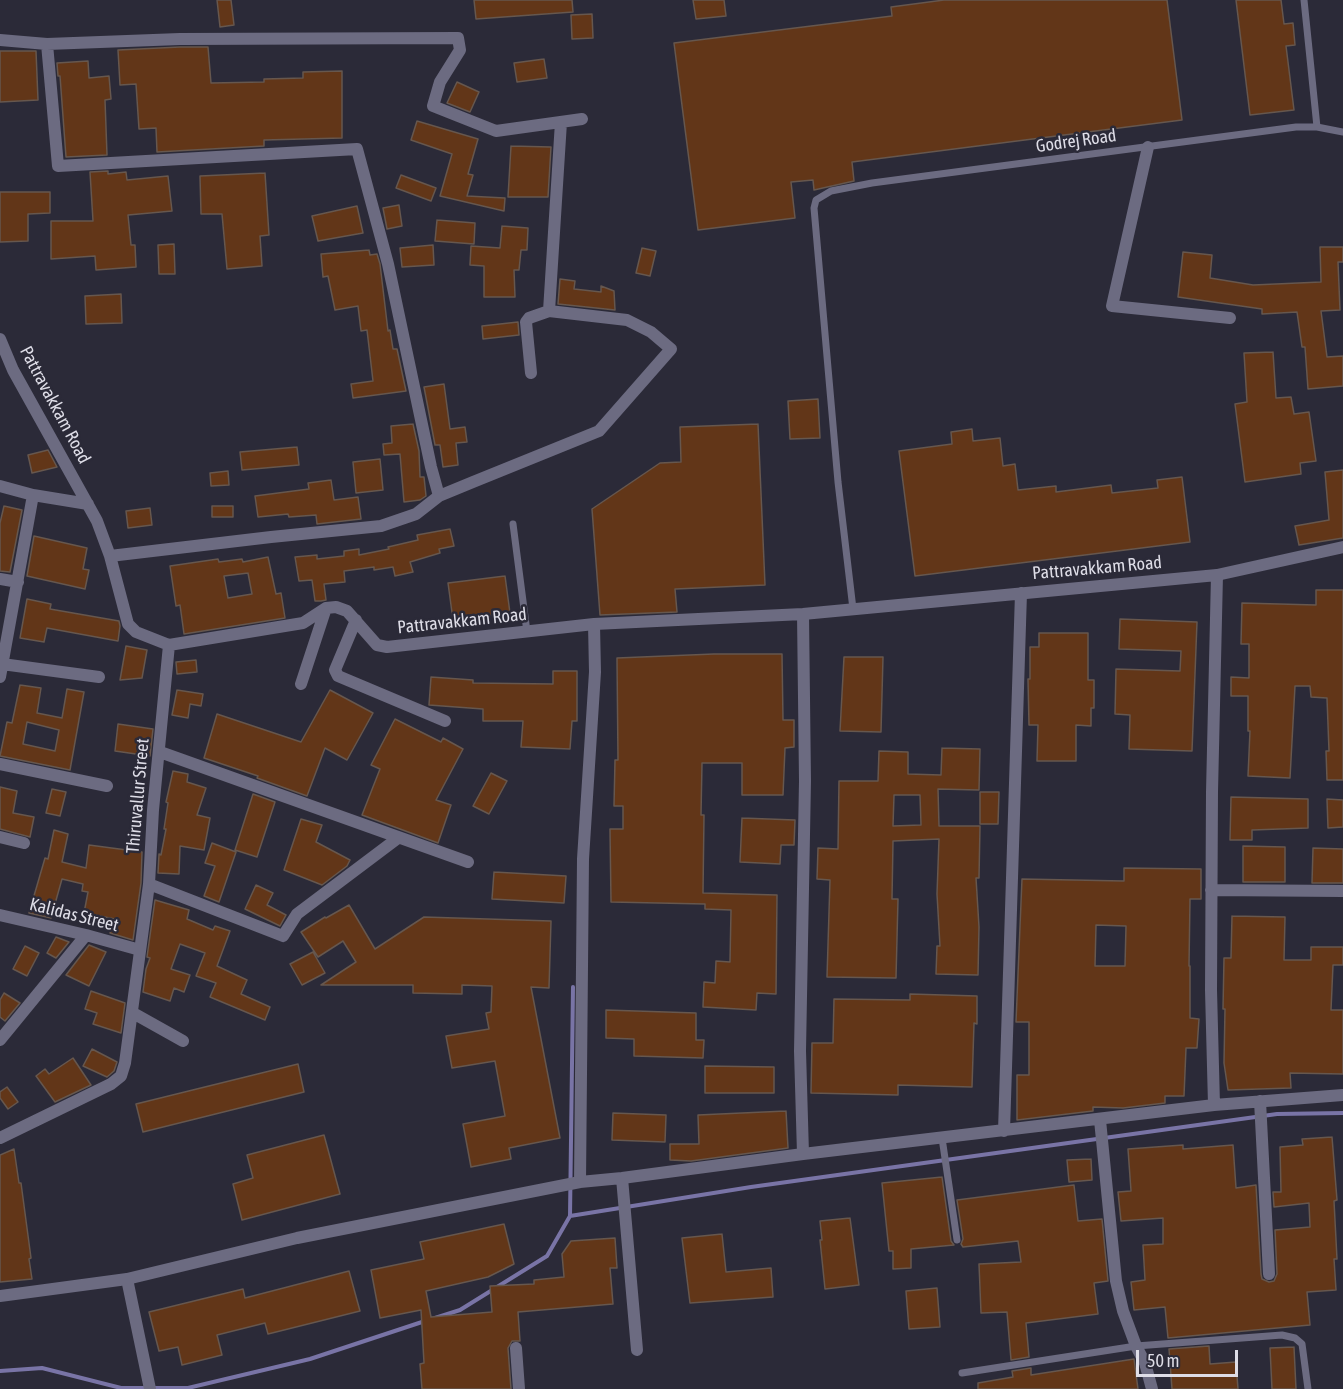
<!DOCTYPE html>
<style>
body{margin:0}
#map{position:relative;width:1343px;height:1389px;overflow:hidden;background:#2b2a38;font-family:"Asap Condensed",sans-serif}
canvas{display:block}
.scale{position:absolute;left:1136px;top:1350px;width:102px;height:27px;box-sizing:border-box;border:3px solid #dedde7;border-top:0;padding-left:8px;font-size:18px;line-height:21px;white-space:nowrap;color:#dedde7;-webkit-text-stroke:4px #2b2a38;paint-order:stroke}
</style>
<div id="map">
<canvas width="1343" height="1389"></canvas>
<div class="scale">50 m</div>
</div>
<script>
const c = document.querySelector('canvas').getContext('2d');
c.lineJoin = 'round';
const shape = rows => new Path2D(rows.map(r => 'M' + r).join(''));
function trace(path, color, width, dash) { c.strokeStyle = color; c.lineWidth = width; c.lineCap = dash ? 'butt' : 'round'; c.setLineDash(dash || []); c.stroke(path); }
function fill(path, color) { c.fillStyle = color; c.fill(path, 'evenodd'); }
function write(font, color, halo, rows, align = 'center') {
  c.font = font + ' "Asap Condensed",sans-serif'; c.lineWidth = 5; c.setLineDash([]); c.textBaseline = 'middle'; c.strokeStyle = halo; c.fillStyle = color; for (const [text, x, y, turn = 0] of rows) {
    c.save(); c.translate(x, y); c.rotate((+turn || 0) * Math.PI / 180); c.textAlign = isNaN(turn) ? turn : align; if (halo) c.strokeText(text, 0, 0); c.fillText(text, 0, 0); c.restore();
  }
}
trace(shape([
 [570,1216,751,1187,1277,1114,1343,1113],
 [435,1318,460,1310,547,1256,570,1216,573,987],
 [0,1371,42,1368,121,1388,188,1388,310,1359,425,1321]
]), '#7974a6', 4);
const building = shape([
 [217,0,231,0,234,25,220,27,217,0],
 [474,0,572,0,573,12,476,19,474,0],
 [693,0,724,0,726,16,696,19,693,0],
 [944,0,1167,0,1182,120,852,162,854,181,814,190,813,180,791,182,795,218,698,230,674,43,892,16,891,7,944,0],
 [1236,0,1281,0,1284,24,1293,23,1295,45,1286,46,1294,110,1250,115,1236,0],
 [592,14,593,38,572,39,571,15,592,14],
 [180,47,208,47,211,83,264,82,264,79,303,78,303,72,342,71,342,138,264,140,264,146,157,152,156,128,139,129,136,84,120,85,118,50,180,47],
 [0,51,36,51,38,100,0,102,0,51],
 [544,59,547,78,517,82,514,63,544,59],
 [88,61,89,78,109,76,111,99,105,100,107,155,66,157,60,76,58,76,57,63,88,61],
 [457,82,479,92,470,112,447,103,457,82],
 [417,121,478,139,468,174,473,175,467,196,505,198,504,211,440,196,452,154,411,140,417,121],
 [511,146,551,147,548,197,508,197,511,146],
 [108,171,108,174,126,172,127,180,168,176,172,211,128,215,131,245,135,245,136,267,96,270,95,256,51,259,51,221,93,221,90,172,108,171],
 [265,173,269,235,260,236,262,266,227,269,222,214,201,214,200,176,265,173],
 [401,175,436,188,431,201,396,188,401,175],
 [0,192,50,192,50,213,28,214,28,241,0,242,0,192],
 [399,205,402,226,387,229,383,208,399,205],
 [357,206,363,233,318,241,312,216,357,206],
 [437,220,475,223,474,244,435,241,437,220],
 [502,226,528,228,527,250,521,250,519,270,514,270,515,297,484,297,484,266,470,265,471,246,500,248,502,226],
 [174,244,175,274,159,274,158,245,174,244],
 [433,245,434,265,402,267,400,248,433,245],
 [1320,247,1343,247,1343,262,1338,262,1340,310,1321,311,1327,357,1343,356,1343,386,1308,389,1305,347,1302,347,1297,312,1262,314,1262,309,1178,297,1183,252,1212,255,1210,278,1253,285,1321,282,1320,247],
 [642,248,656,251,650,276,636,273,642,248],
 [369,250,370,255,377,254,380,264,388,331,390,330,393,349,397,349,406,391,353,398,351,384,373,381,367,330,361,331,358,306,335,310,328,276,323,277,321,254,369,250],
 [560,279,575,281,574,289,601,292,601,286,614,291,615,310,558,304,560,279],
 [121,294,122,323,86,324,85,296,121,294],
 [518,322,519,335,483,339,482,326,518,322],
 [1273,352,1276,398,1291,397,1294,414,1309,412,1316,461,1300,463,1301,474,1245,482,1235,404,1247,402,1244,353,1273,352],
 [444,384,450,429,465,427,467,442,456,443,458,465,443,467,440,445,435,445,424,387,444,384],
 [818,399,820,438,790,439,788,401,818,399],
 [413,424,419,451,420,477,424,477,426,496,420,500,404,502,400,454,384,455,383,444,392,443,391,426,413,424],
 [758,424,765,585,675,589,677,612,600,615,592,509,660,463,681,462,680,427,758,424],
 [972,429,973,441,1000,438,1003,466,1015,464,1018,490,1056,486,1056,492,1111,485,1112,493,1158,488,1157,480,1182,477,1190,542,915,576,899,451,952,444,951,432,972,429],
 [297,447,299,465,242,470,240,452,297,447],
 [48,450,57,467,32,473,28,455,48,450],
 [380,459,383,490,356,493,353,462,380,459],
 [1343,470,1343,538,1299,545,1295,526,1329,520,1325,472,1343,470],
 [228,471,229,485,211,486,210,473,228,471],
 [331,480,334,500,358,497,361,519,317,524,316,515,289,517,288,514,258,517,255,496,309,489,308,483,331,480],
 [4,506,22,510,10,572,0,571,0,523,4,506],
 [212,506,233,506,233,517,212,517,212,506],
 [150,508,152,525,128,528,126,511,150,508],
 [450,529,454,546,439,549,440,553,410,562,413,572,395,576,393,567,374,570,374,567,344,571,345,582,324,584,326,600,321,601,315,601,312,580,299,581,295,557,317,555,317,559,344,556,344,551,359,549,359,555,389,549,388,547,418,540,417,535,450,529],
 [34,536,87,548,83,569,89,570,85,589,27,576,34,536],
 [268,557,276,594,281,593,285,618,184,634,180,605,176,606,170,566,218,559,219,562,242,559,243,562,268,557],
 [248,573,252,594,228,598,224,576,248,573],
 [505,576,510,613,453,620,448,583,505,576],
 [1316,590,1343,590,1343,780,1327,780,1326,751,1329,751,1327,698,1311,697,1310,686,1295,686,1290,778,1248,776,1250,731,1248,731,1248,696,1231,696,1231,677,1249,678,1249,644,1241,644,1242,603,1316,605,1316,590],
 [27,599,51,604,50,609,119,621,120,626,118,641,47,628,44,642,20,638,27,599],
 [1120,619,1197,622,1192,751,1129,749,1130,715,1115,714,1116,669,1180,671,1181,651,1119,649,1120,619],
 [1039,633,1088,633,1088,680,1094,680,1094,708,1091,708,1091,726,1076,725,1076,761,1037,761,1038,725,1029,725,1028,679,1030,679,1030,647,1039,647,1039,633],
 [126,646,147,650,142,678,120,680,126,646],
 [714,654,782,654,783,720,794,720,794,747,785,748,783,795,742,795,742,763,702,763,701,815,704,815,703,893,777,895,776,994,757,993,756,1010,703,1007,704,982,715,983,716,961,730,962,731,910,705,909,705,904,611,902,610,829,623,829,623,806,614,806,615,760,618,760,617,658,714,654],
 [844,657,883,657,881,732,840,731,844,657],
 [196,660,197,672,177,674,176,662,196,660],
 [553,671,577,671,577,721,572,721,570,749,521,747,523,721,483,721,483,709,429,705,431,677,473,680,473,683,553,684,553,671],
 [20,685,41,688,37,713,62,718,67,689,84,692,70,770,0,756,7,722,12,723,20,685],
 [27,722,59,730,55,751,23,744,27,722],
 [177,690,203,694,201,706,190,704,188,718,172,715,177,690],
 [330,690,373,713,347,760,325,748,307,796,257,778,258,776,204,758,217,714,301,742,330,690],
 [395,719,441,742,443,738,463,749,436,800,451,805,438,843,362,815,380,769,371,765,395,719],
 [118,724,153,729,150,756,115,751,118,724],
 [942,748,980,749,979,790,938,789,939,826,980,826,979,878,976,878,979,927,978,975,936,974,937,946,940,946,937,894,939,839,893,841,892,899,898,899,896,978,827,977,830,880,817,879,818,848,838,849,839,781,878,781,879,751,908,752,908,774,941,775,942,748],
 [894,795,920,795,921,825,893,826,894,795],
 [173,771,188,774,187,782,206,788,197,815,210,818,204,850,180,846,179,874,158,873,159,854,161,855,166,829,164,829,168,803,166,802,173,771],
 [491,773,507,781,489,814,473,806,491,773],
 [0,787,17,791,13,813,34,817,30,837,0,829,0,787],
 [52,789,66,792,60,816,46,813,52,789],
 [980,792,999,792,998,824,980,824,980,792],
 [253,794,275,802,257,857,235,850,253,794],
 [1231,797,1308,799,1308,828,1252,830,1252,840,1230,840,1231,797],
 [1327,799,1343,800,1343,827,1328,828,1327,799],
 [742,818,795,820,794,845,781,845,780,864,740,862,742,818],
 [301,819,322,825,316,842,350,860,347,866,322,885,284,870,301,819],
 [54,830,68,834,62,862,86,868,89,845,142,852,141,883,133,940,110,933,115,919,84,913,88,892,82,891,83,884,62,879,51,918,29,913,45,858,48,859,54,830],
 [212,843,236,852,219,902,204,896,215,866,205,863,212,843],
 [1243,846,1285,847,1285,882,1243,882,1243,846],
 [1313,848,1343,849,1343,883,1312,883,1313,848],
 [1124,868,1201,869,1201,899,1190,899,1189,966,1190,966,1190,1018,1199,1019,1197,1048,1186,1048,1184,1096,1165,1096,1165,1103,1123,1108,1093,1107,1093,1111,1017,1120,1017,1075,1029,1075,1029,1022,1016,1022,1022,879,1124,881,1124,868],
 [1096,925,1126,926,1125,966,1095,966,1096,925],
 [494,872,566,876,564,903,492,899,494,872],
 [256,885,273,893,267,905,286,915,280,926,245,909,256,885],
 [155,900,189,910,187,919,213,930,215,926,230,931,217,966,247,980,241,994,270,1007,265,1020,210,997,216,983,196,976,205,953,180,944,171,969,190,975,184,992,174,988,170,1001,143,992,146,969,150,958,147,957,155,900],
 [349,905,375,949,424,917,551,921,549,988,531,987,560,1138,509,1148,511,1159,471,1167,463,1124,505,1116,495,1061,452,1068,446,1036,489,1029,486,1013,491,1012,492,986,462,985,462,994,413,993,413,985,321,985,356,962,343,941,318,957,301,932,325,917,326,918,349,905],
 [1232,916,1285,917,1284,960,1311,960,1311,947,1343,947,1343,965,1333,965,1331,1010,1343,1010,1343,1074,1290,1073,1291,1088,1228,1090,1224,1063,1225,1009,1223,1009,1224,958,1231,958,1232,916],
 [56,937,69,942,56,958,47,953,56,937],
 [89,945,106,952,89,986,66,975,89,945],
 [25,946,39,953,27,976,13,969,25,946],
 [313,952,325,973,302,985,290,964,313,952],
 [91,991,125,1003,121,1033,93,1024,97,1013,85,1009,91,991],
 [4,993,20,1003,5,1021,0,1017,0,1000,4,993],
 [910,994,977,996,977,1024,974,1023,972,1087,898,1085,898,1095,811,1093,812,1043,833,1043,834,999,910,1000,910,994],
 [606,1010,696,1013,696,1040,704,1040,703,1058,634,1056,634,1039,606,1038,606,1010],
 [92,1049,117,1062,114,1071,107,1077,83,1066,92,1049],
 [73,1058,91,1085,55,1102,36,1076,45,1069,49,1074,73,1058],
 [298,1064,304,1092,143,1132,136,1104,298,1064],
 [705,1066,774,1067,774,1093,705,1093,705,1066],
 [7,1087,18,1102,8,1109,0,1098,0,1092,7,1087],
 [786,1111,788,1148,691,1161,670,1160,670,1144,699,1144,698,1115,786,1111],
 [613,1113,666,1115,665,1142,612,1140,613,1113],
 [324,1135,340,1194,242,1220,233,1184,253,1178,247,1155,324,1135],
 [1332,1137,1337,1200,1334,1201,1337,1259,1334,1259,1336,1290,1307,1292,1310,1325,1168,1338,1165,1307,1134,1310,1131,1282,1145,1280,1143,1245,1163,1244,1163,1218,1121,1221,1118,1192,1131,1191,1128,1149,1183,1145,1183,1149,1233,1145,1236,1188,1256,1185,1261,1274,1262,1279,1269,1282,1274,1281,1277,1274,1275,1230,1310,1227,1309,1203,1274,1207,1273,1192,1281,1192,1280,1147,1303,1145,1302,1139,1332,1137],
 [14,1149,19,1183,21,1183,31,1258,29,1259,32,1279,0,1282,0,1155,14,1149],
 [1091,1159,1092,1180,1069,1182,1067,1160,1091,1159],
 [942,1177,951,1241,954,1245,911,1249,911,1268,893,1269,893,1251,889,1251,882,1183,942,1177],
 [1074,1185,1078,1221,1102,1219,1108,1281,1094,1283,1098,1314,1026,1323,1029,1357,1011,1360,1007,1312,981,1313,979,1264,1021,1262,1018,1241,963,1247,961,1244,963,1239,957,1200,1074,1185],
 [850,1218,859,1285,825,1289,820,1240,822,1240,820,1221,850,1218],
 [504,1224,514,1264,488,1277,426,1291,431,1317,492,1312,490,1286,534,1284,534,1280,564,1277,562,1254,571,1241,615,1238,617,1268,610,1268,613,1304,518,1312,520,1341,512,1341,508,1348,511,1389,422,1389,420,1364,424,1363,421,1310,380,1318,371,1270,424,1259,420,1242,504,1224],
 [722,1234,726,1272,771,1268,773,1297,690,1303,682,1238,722,1234],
 [349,1271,360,1311,268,1334,265,1323,217,1335,222,1355,182,1365,178,1347,159,1351,149,1312,243,1289,245,1298,349,1271],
 [937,1288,940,1327,909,1329,906,1291,937,1288],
 [1209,1346,1210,1364,1236,1362,1238,1389,1172,1389,1169,1349,1209,1346],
 [1294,1347,1296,1389,1272,1389,1270,1348,1294,1347],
 [1134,1359,1138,1389,978,1389,978,1383,1013,1377,1012,1371,1031,1368,1031,1375,1134,1359]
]);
fill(building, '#623618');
trace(building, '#66574e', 1.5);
trace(shape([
 [1304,0,1317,127],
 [513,524,527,632],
 [853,609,838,482,814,208,816,200,831,191,872,183,1296,127,1317,127,1343,132],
 [942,1138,957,1240],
 [962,1373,1136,1346,1282,1335,1295,1338,1302,1344,1308,1389]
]), '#6c6b81', 7);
trace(shape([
 [0,40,47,44,180,39,458,38,460,50,440,82,433,106,496,131,582,119],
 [47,44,58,166,357,149,388,264,431,467,439,496],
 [1148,147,1112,306,1230,318],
 [0,339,13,370,97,521,110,556,128,624,136,632,169,645,303,623,326,608,336,607,347,611,377,645,387,647,594,624,803,614,1217,575,1343,547],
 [531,373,526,322,529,318,549,311],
 [0,486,33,495,88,504],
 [110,556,271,537,381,526,416,514,439,496,473,482,599,431,671,349,651,332,627,320,549,311,561,122],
 [0,579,18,582],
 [803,614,805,781,800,1051,803,1154],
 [356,620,335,670,338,676,445,721],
 [2,664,99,677],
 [0,677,33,495],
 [301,684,326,608],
 [160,752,468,862],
 [0,764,107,786],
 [0,837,24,843],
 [149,884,283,936,297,914,398,838],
 [1211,890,1343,891],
 [0,915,86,935,140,950],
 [133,1013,183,1041],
 [0,1040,86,935],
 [1260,1101,1269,1274],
 [1214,1105,1211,990,1212,792,1217,575],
 [1100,1120,1116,1281,1123,1311,1136,1346,1145,1363,1152,1389],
 [1004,1131,1021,593],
 [0,1138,111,1084,121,1076,125,1063,149,884,153,810,169,645],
 [622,1178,637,1350],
 [580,1182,583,859,595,672,594,624],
 [127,1279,150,1389],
 [0,1296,127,1279,297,1238,580,1182,622,1178,803,1154,1214,1105,1343,1095],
 [516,1348,519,1389]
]), '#6c6b81', 12);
write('18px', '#dedde7', '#2b2a38', [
 ["Godrej Road",1076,141,-8],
 ["Pattravakkam Road",55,405,62],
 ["Pattravakkam Road",1097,568,-5],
 ["Pattravakkam Road",462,621,-6],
 ["Thiruvallur Street",138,796,-85],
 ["Kalidas Street",74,915,14]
]);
</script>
